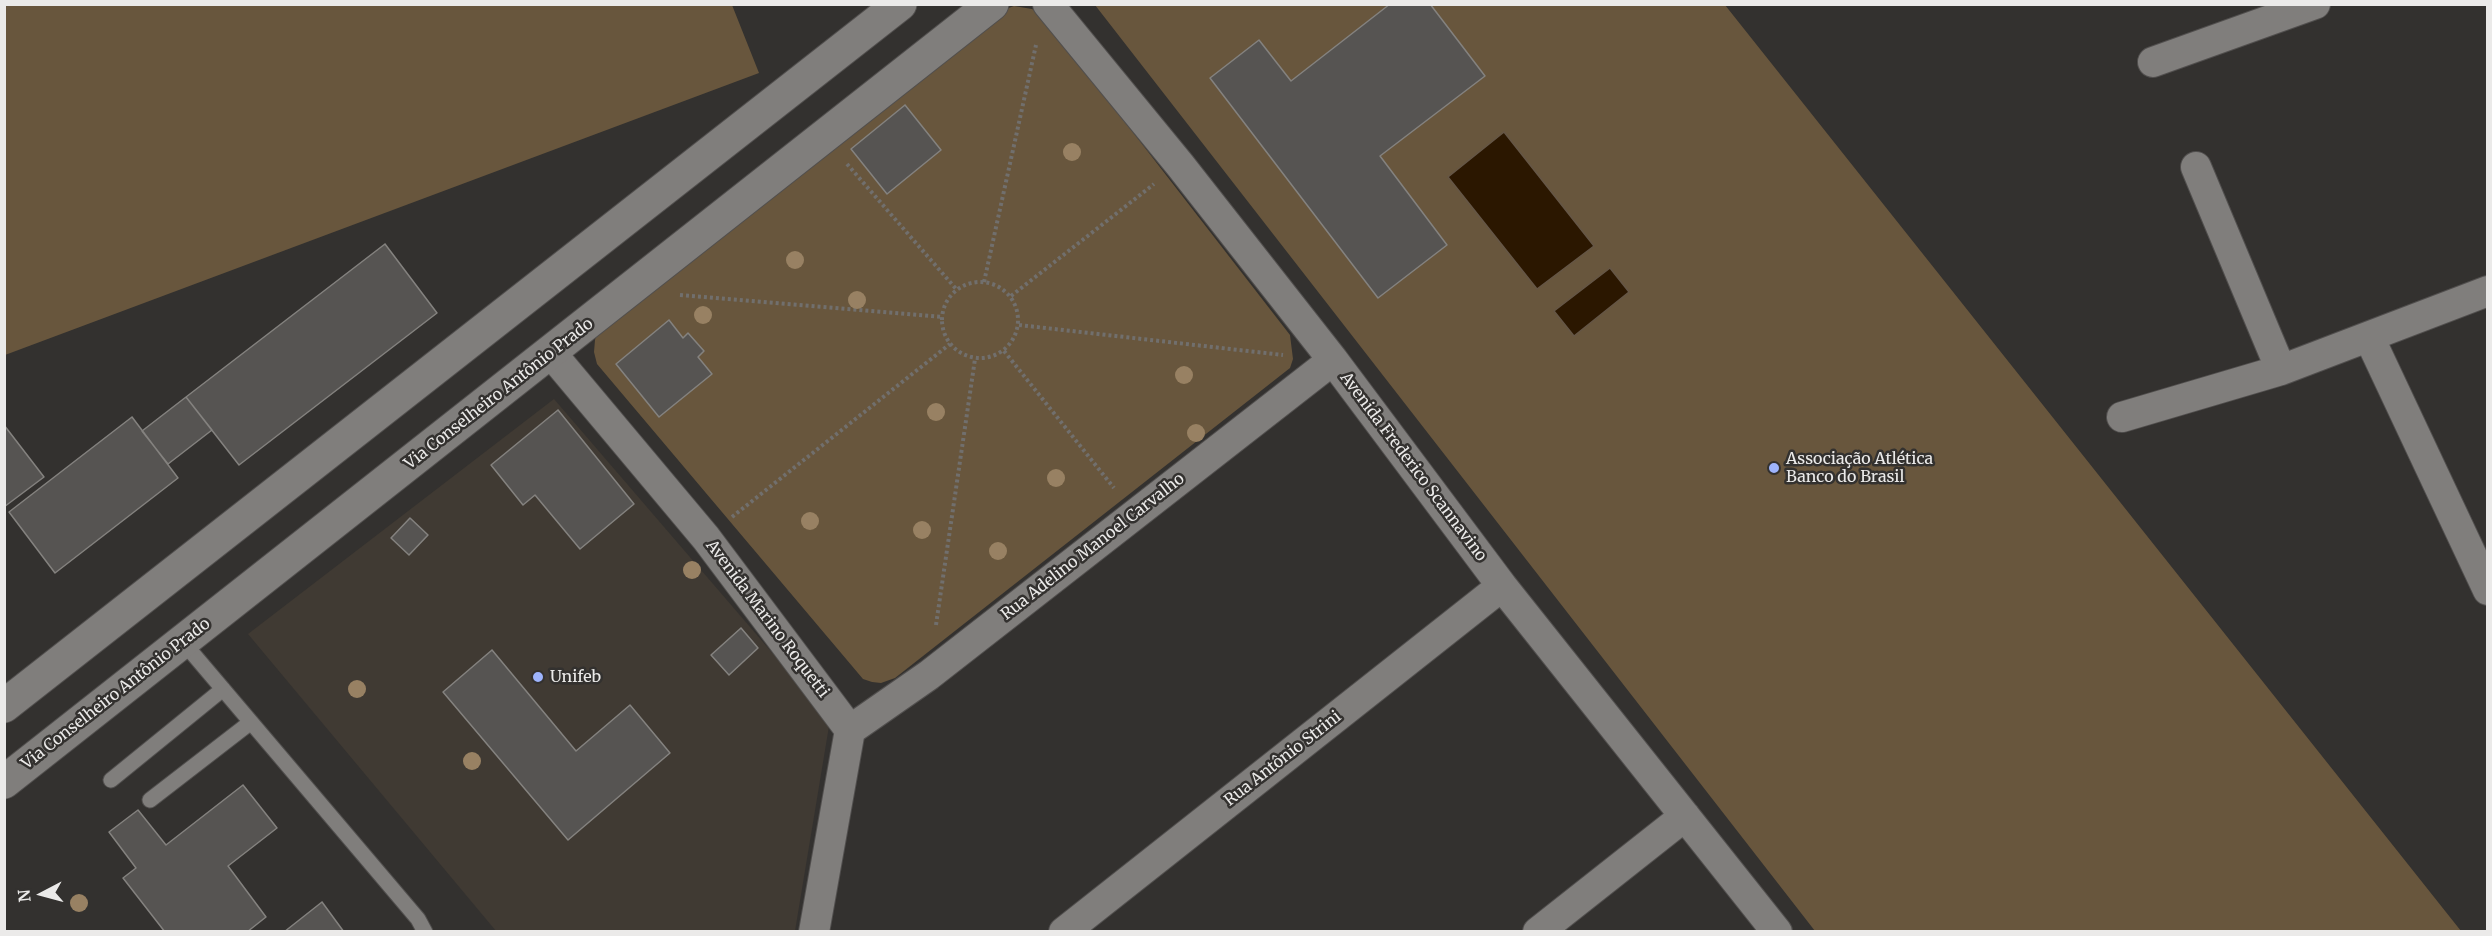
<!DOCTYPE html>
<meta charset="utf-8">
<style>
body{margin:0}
#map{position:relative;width:2492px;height:936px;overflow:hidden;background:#33312f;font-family:Merriweather,serif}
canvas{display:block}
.frame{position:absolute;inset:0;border:6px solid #ebeae9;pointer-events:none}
.north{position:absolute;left:12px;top:864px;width:60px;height:60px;-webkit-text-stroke:4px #33312f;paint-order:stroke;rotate:264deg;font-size:16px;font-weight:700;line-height:24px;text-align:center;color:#ebeae9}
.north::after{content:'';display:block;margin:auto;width:21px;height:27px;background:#ebeae9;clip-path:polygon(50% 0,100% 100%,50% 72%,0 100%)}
</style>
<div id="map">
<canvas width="2492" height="936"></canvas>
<div class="frame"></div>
<div class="north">N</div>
</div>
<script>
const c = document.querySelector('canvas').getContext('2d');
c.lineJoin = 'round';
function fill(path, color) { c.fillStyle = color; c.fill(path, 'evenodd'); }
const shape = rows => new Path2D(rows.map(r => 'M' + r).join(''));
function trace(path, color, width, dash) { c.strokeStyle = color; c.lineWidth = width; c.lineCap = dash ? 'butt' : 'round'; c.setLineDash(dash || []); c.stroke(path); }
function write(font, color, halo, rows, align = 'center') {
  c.font = font + ' Merriweather,serif'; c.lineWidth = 5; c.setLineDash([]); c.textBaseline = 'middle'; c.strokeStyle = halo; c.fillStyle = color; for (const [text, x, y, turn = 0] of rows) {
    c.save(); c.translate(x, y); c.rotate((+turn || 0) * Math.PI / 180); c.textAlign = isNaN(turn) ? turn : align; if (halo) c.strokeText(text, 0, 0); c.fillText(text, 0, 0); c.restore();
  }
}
fill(shape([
 [554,399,830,720,795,931,496,931,248,634]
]), '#403a33');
fill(shape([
 [4,5,732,5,759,73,5,355],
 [1095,5,1725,5,2461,931,1815,931],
 [1014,6,1032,9,1042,15,1290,335,1293,359,1290,368,895,678,881,683,872,682,863,679,597,364,594,352,595,340,597,333,1003,10]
]), '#68563d');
const water = shape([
 [1504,132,1594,246,1537,289,1448,177,1504,132],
 [1610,268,1629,292,1574,336,1554,311,1610,268]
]);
fill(water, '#2b1700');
trace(water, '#655646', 1.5);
const building = shape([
 [1390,4,1430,4,1485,76,1380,156,1447,245,1378,298,1210,78,1259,40,1291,81,1390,4],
 [905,105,941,150,887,194,851,149,905,105],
 [385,244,437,313,239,465,186,397,385,244],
 [669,320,683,338,688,333,704,351,698,357,712,374,659,417,616,364,669,320],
 [186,397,212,430,168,464,142,431,186,397],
 [558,410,634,504,580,549,535,495,523,505,491,465,558,410],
 [132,417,178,478,55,573,9,512,132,417],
 [4,425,44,477,4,507,4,425],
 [410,518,428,535,409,555,391,538,410,518],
 [741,628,758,648,729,675,711,655,741,628],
 [492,650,576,751,630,705,670,753,568,840,443,692,492,650],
 [243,785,277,828,228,866,266,917,247,932,165,932,123,878,136,868,109,832,138,810,166,845,243,785],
 [322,902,344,932,284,932,322,902]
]);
fill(building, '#565452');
trace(building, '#84827f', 1.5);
const service = shape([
 [183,642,418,919,425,932],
 [111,780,223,689],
 [150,800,251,722]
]);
const minor = shape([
 [1048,4,1180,165,1333,360,1502,586,1777,932],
 [2153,62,2315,4],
 [2196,167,2281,370],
 [2369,337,2488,590],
 [551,353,706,538,850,730,814,932],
 [2122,417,2281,370,2488,291],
 [850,730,929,675,1333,360],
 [1064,932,1502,586],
 [1538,932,1685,816]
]);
const secondary = shape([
 [4,706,900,4],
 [4,782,992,4]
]);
trace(service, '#514f4e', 17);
trace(minor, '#514f4e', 32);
trace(secondary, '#514f4e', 35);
trace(shape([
 [847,164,957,290],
 '942 320a38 38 0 1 1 76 0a38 38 0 1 1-76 0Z',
 [984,282,1036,45],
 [680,295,942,317],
 [1011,296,1154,184],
 [1019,325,1283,355],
 [1004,351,1114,488],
 [732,517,950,344],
 [936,625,975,359]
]), '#716f6d', 4, [3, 3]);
trace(service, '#807e7c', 15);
trace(minor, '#807e7c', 30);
trace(secondary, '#807e7c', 33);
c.fillStyle = '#988163';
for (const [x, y] of [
 [1072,152],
 [795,260],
 [857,300],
 [703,315],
 [1184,375],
 [936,412],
 [1196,433],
 [1056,478],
 [810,521],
 [922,530],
 [998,551],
 [692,570],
 [357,689],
 [472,761],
 [79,903]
]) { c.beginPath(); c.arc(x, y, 9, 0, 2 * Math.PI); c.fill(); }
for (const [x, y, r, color] of [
 [1774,468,6,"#9eb4fd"],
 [538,677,6,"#9eb4fd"]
]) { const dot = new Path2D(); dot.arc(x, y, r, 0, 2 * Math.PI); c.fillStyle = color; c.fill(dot); trace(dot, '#33312f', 2); }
write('16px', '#ebeae9', '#33312f', [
 ["Via Conselheiro Antônio Prado",499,394,-38],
 ["Avenida Frederico Scannavino",1413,467,53],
 ["Rua Adelino Manoel Carvalho",1093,547,-38],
 ["Avenida Marino Roquetti",767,619,53],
 ["Via Conselheiro Antônio Prado",116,694,-38],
 ["Rua Antônio Strini",1283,759,-38]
]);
write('16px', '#ebeae9', '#33312f', [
 ["Associação Atlética",1786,459],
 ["Banco do Brasil",1786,477],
 ["Unifeb",550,677]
], 'left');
</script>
